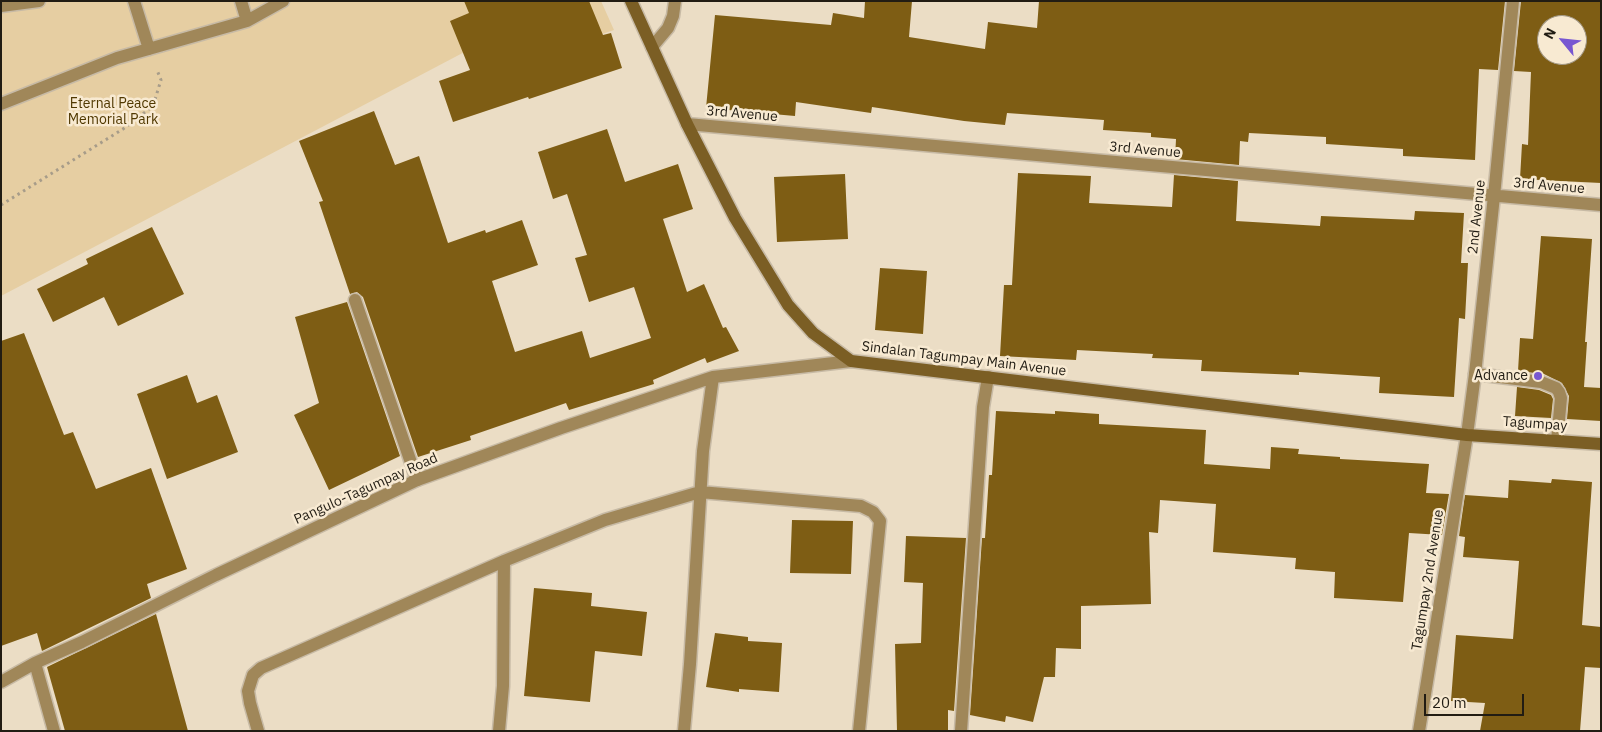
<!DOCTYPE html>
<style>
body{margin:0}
#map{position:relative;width:1602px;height:732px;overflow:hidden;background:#ebddc5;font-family:"IBM Plex Sans",sans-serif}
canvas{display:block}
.frame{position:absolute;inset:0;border:2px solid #211c13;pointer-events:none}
.north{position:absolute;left:1537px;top:15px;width:50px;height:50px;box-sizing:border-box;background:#f8ead2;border:1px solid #a29886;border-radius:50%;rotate:298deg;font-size:14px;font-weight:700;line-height:20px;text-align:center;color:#211c13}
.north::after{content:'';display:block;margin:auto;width:18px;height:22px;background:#7857d1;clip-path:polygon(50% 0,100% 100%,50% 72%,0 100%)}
.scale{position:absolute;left:1424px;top:694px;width:100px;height:22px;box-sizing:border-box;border:2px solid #211c13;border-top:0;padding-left:6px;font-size:15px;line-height:18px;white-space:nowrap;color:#211c13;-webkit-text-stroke:4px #f8ead2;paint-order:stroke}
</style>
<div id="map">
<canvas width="1602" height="732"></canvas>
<div class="frame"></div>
<div class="north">N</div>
<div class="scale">20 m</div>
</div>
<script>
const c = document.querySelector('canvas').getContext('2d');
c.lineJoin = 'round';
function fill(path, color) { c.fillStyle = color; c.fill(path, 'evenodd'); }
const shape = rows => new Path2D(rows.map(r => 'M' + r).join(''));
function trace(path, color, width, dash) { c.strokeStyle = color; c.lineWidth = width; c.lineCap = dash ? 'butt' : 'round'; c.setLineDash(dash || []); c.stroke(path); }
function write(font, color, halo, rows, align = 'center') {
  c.font = font + ' "IBM Plex Sans",sans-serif'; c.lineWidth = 5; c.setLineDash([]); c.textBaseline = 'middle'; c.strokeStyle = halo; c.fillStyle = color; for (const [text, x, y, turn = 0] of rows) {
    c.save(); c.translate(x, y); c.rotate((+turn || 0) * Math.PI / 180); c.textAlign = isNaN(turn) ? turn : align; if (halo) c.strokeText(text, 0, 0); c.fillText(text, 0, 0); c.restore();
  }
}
fill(shape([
 [1,1,601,1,614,30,514,64,474,47,1,296]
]), '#e6cea2');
fill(shape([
 [464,1,589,1,603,35,611,33,622,68,529,99,528,97,453,122,439,81,470,70,450,21,469,13],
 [865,1,912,1,909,37,985,49,988,22,1037,28,1039,1,1505,1,1498,70,1479,69,1475,160,1403,156,1403,149,1326,144,1326,137,1249,133,1248,142,1240,141,1239,165,1175,159,1176,139,1151,137,1151,133,1103,130,1104,120,1007,113,1005,125,964,121,872,107,871,113,796,102,795,116,706,108,715,15,831,25,833,13,864,18],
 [1521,1,1601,1,1601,183,1520,179,1522,144,1528,145,1531,72,1514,71],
 [1547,25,1577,25,1577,55,1547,55],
 [374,111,395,165,419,156,448,243,485,230,486,233,522,220,538,265,492,281,515,352,582,331,590,358,651,338,634,287,589,302,575,258,587,255,567,194,553,199,538,152,607,129,625,182,678,164,693,209,663,219,687,292,704,284,723,328,726,327,739,351,707,363,705,358,653,380,654,384,569,410,566,403,470,436,471,440,418,457,363,297,357,292,350,294,319,202,323,201,299,141],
 [1018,173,1091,176,1089,203,1172,207,1174,175,1238,181,1236,221,1320,226,1321,216,1414,220,1415,211,1464,213,1461,263,1468,263,1465,319,1459,318,1454,397,1379,393,1380,377,1299,372,1299,375,1201,371,1202,360,1152,358,1153,354,1077,350,1076,360,1000,356,1004,285,1012,285],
 [845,174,848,239,777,242,774,177],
 [152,227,184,294,118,326,104,297,53,322,37,289,88,264,86,259],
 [1541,236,1592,239,1585,342,1587,342,1584,387,1601,388,1601,421,1567,419,1569,396,1562,383,1544,374,1518,371,1520,338,1533,339],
 [880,268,927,271,923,334,875,330],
 [347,302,400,456,329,490,294,415,319,403,295,317],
 [24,333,64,435,73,432,96,489,151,468,187,569,147,584,151,598,42,651,37,633,1,646,1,341],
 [187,375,197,403,217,395,238,452,167,479,137,394],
 [1517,387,1539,390,1551,395,1553,399,1551,418,1515,416],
 [996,411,1055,414,1055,411,1099,414,1099,424,1206,430,1204,464,1270,469,1271,447,1299,449,1298,454,1340,457,1340,459,1429,464,1426,493,1449,494,1442,535,1409,533,1403,602,1334,598,1335,572,1295,569,1296,558,1213,552,1216,504,1160,500,1158,533,1149,532,1151,604,1081,606,1081,649,1056,648,1055,677,1044,677,1033,722,1006,716,1005,722,970,715,982,538,985,538,989,475,992,475],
 [1552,479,1592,482,1582,625,1601,627,1601,668,1585,667,1580,731,1480,731,1485,703,1451,701,1456,635,1513,639,1519,561,1463,557,1465,537,1459,536,1465,495,1508,498,1509,480,1551,483],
 [792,520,853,521,851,574,790,573],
 [906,536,966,538,954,711,948,710,948,731,897,731,895,644,921,643,923,583,904,582],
 [534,588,592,593,591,606,647,612,642,656,595,651,590,702,524,696],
 [156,614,188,731,65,731,47,667],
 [715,633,748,637,748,641,782,643,779,692,739,689,739,692,706,687]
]), '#7e5d14');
const lane = shape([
 [134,1,149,49],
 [241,1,247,21],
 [1,6,39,1],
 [652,47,668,28,673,16,675,1],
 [1,104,117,58,247,21,283,1],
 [355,300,417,480],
 [1475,374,1541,382,1556,388,1559,392,1561,398,1557,441]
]);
const street = shape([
 [687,124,1601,205],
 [35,663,54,731],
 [1,682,35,663,82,642,216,575,417,480,561,428,713,377,851,361],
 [258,731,250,703,248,691,253,675,261,668,504,561,605,520,700,492,861,506,873,512,880,521,859,731],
 [499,731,503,686,504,561],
 [684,731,690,664,703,451,713,377],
 [961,731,983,407,988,377],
 [1419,731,1467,435,1475,374,1494,196,1513,1]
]);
const secondary = shape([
 [631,1,687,124,735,218,788,305,813,333,851,361,1467,435,1601,444]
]);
trace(lane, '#c7baa5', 15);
trace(street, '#c7baa5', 15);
trace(secondary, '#c7baa5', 15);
trace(shape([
 [1,205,123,129,153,106,161,80,157,70]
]), '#a79c89', 3, [2.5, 4]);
trace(lane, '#a08759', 12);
trace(street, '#a08759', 12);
trace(secondary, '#7b5e24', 12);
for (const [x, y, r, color] of [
 [1538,376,5,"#7857d1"]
]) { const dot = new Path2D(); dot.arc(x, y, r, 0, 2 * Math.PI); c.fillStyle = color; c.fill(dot); trace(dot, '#f8ead2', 2); }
write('14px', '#503800', '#f8ead2', [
 ["Eternal Peace",113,104],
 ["Memorial Park",113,120]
]);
write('14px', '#211c13', '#f8ead2', [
 ["3rd Avenue",742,114,5],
 ["3rd Avenue",1145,150,5],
 ["3rd Avenue",1549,186,5],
 ["2nd Avenue",1477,217,-84],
 ["Sindalan Tagumpay Main Avenue",964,359,7],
 ["Tagumpay",1535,424,4],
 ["Pangulo-Tagumpay Road",366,489,-24],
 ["Tagumpay 2nd Avenue",1428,580,-81]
]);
write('14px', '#211c13', '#f8ead2', [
 ["Advance",1528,376]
], 'right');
</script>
